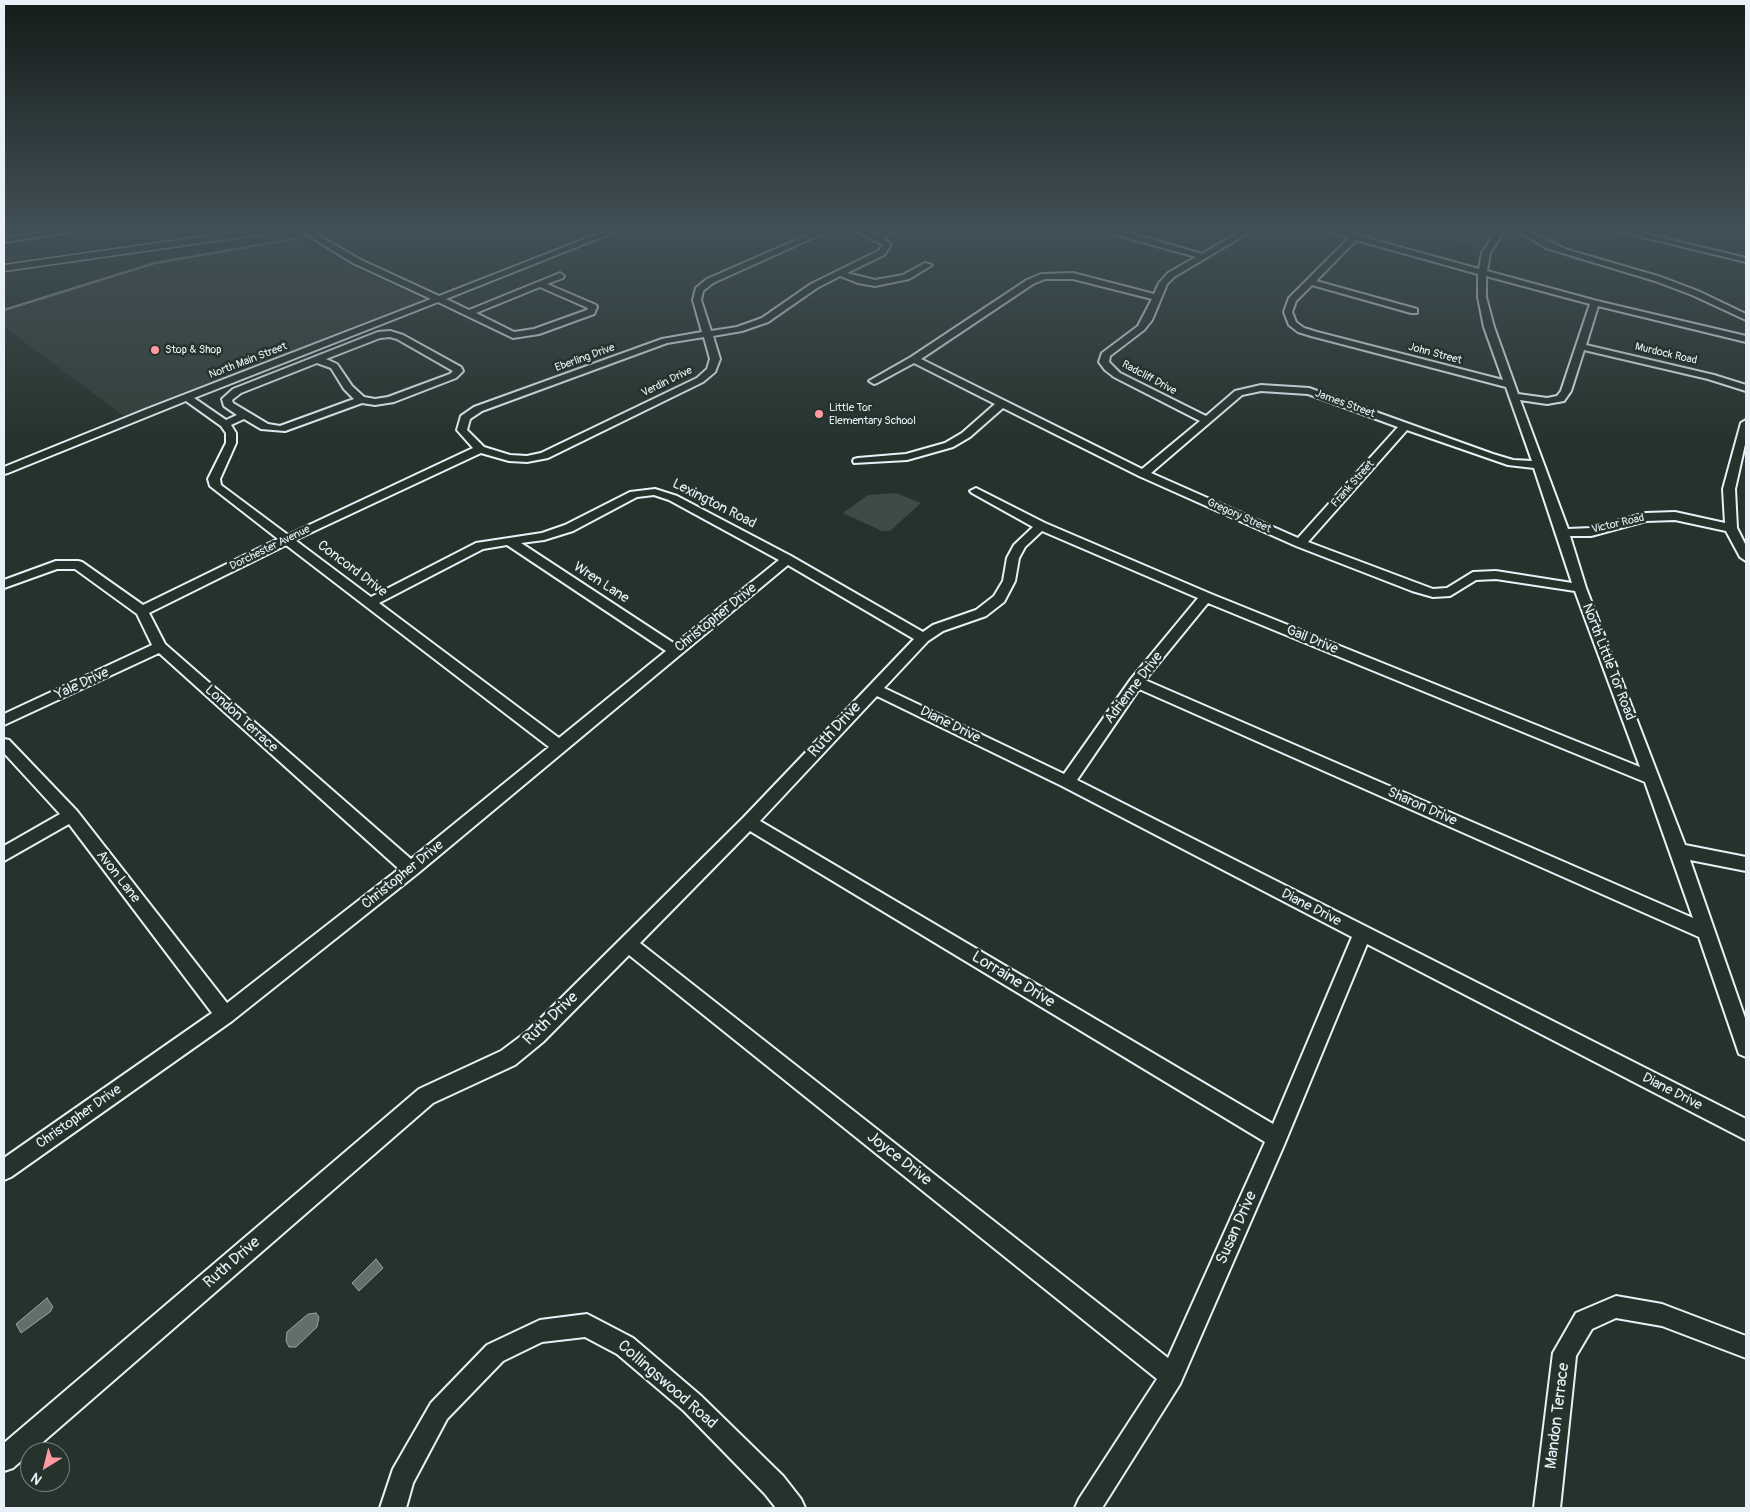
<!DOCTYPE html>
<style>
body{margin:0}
#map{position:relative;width:1750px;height:1512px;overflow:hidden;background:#26332d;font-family:Pangolin,sans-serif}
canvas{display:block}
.frame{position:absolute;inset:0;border:5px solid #e8f1f8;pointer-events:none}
.north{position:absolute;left:20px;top:1442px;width:50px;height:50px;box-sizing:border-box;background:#26332d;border:1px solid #747f7e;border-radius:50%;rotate:216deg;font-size:14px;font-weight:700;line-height:20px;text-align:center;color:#e8f1f8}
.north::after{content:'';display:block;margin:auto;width:18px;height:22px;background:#ff9aa2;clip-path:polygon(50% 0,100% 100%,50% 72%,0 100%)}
</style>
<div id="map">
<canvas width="1750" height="1512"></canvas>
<div class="frame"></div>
<div class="north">N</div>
</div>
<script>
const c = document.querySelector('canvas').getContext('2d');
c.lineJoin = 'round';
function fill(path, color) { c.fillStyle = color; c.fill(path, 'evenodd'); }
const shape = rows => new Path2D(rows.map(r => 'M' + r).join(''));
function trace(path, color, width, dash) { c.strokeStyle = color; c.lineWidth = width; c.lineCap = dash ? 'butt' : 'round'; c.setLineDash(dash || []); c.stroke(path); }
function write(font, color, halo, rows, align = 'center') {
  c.font = font + ' Pangolin,sans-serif'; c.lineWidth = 5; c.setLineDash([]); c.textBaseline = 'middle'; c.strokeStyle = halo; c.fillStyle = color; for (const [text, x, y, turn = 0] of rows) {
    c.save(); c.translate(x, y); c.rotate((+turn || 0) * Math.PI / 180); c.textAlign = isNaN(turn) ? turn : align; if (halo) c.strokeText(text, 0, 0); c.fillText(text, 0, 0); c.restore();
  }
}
fill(shape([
 [304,239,339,260,419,297,421,299,419,302,125,417,4,327,4,312,148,266]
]), '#333f3a');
fill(shape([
 [1340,231,1500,231,1482,248,1450,239,1424,236,1412,241,1401,249],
 [896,493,921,503,890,531,882,531,843,513,868,495]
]), '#3e4b47');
const water = shape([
 [376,1259,383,1268,359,1291,352,1283,376,1259],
 [47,1298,53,1307,50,1312,21,1333,16,1324,47,1298],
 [316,1313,319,1317,317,1327,296,1347,289,1347,286,1341,287,1332,308,1314,316,1313]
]);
fill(water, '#636f6d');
trace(water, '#98a3a5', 1);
trace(shape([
 [1482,231,1485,232],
 [319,233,330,231],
 [4,310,155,263,305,237]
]), '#98a3a5', 2.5);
const minor = shape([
 [53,231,78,231,4,242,4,238,53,231],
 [301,231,311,231,359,259,439,296,605,231,617,231,446,299,469,310,560,273,564,276,563,278,547,284,596,305,597,307,594,314,539,334,513,338,438,302,194,398,226,420,237,415,224,406,222,399,233,389,378,332,390,331,403,335,461,367,463,371,456,378,394,402,375,405,362,403,285,431,261,429,244,419,231,425,236,433,236,443,220,479,221,485,288,535,473,448,457,430,461,416,474,407,662,339,702,332,693,300,696,288,707,279,817,231,828,231,713,283,703,291,701,300,711,331,737,327,762,318,811,284,878,251,883,245,856,231,868,231,878,235,885,231,895,231,884,238,891,245,884,255,847,273,875,280,903,275,925,263,932,265,909,279,875,286,858,283,840,276,817,288,768,322,742,331,713,336,720,359,715,372,703,382,548,458,527,462,509,461,481,453,295,540,371,597,476,543,542,533,565,525,630,492,655,489,677,496,791,556,923,632,933,625,976,610,994,596,1003,581,1007,558,1014,545,1033,527,972,493,970,491,976,488,1045,523,1211,594,1640,767,1575,591,1496,579,1476,580,1450,596,1433,597,1412,591,1296,546,1139,476,1003,408,970,437,953,447,907,460,854,463,853,461,854,459,858,458,906,454,945,443,962,433,995,404,914,363,877,383,874,384,869,381,911,357,1027,280,1041,274,1073,273,1154,294,1159,283,1168,273,1196,257,1114,234,1114,231,1123,231,1202,254,1241,231,1251,231,1174,277,1167,284,1152,320,1144,330,1110,356,1109,362,1120,373,1206,416,1235,391,1261,385,1309,388,1493,454,1513,460,1532,461,1506,387,1311,336,1298,332,1289,325,1284,312,1289,298,1349,238,1327,231,1341,231,1479,269,1482,253,1496,231,1504,231,1490,253,1487,271,1597,301,1746,336,1746,342,1598,306,1586,345,1714,375,1746,385,1746,391,1708,379,1584,350,1571,391,1564,401,1547,404,1520,400,1568,529,1591,528,1646,513,1675,512,1725,523,1723,489,1741,423,1746,420,1746,440,1735,489,1737,528,1746,546,1746,561,1740,557,1726,531,1675,520,1646,521,1591,536,1570,536,1586,588,1685,845,1746,857,1746,871,1690,860,1746,1021,1746,1057,1739,1054,1737,1048,1699,937,1139,689,1077,780,1746,1119,1746,1140,1367,944,1284,1145,1180,1384,1102,1508,1075,1508,1079,1499,1157,1379,629,955,543,1042,515,1065,433,1103,13,1468,4,1471,4,1443,419,1089,501,1051,529,1030,743,818,914,639,788,565,417,874,232,1021,11,1177,4,1180,4,1158,212,1013,69,824,4,861,4,846,60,814,4,753,4,739,9,740,77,811,227,1003,399,869,159,653,4,725,4,714,152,645,137,614,75,569,57,569,4,588,4,580,56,561,78,561,82,562,143,605,278,539,210,486,208,479,226,443,226,433,221,426,186,401,8,473,4,474,4,467,147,409,431,299,353,263,301,231],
 [1356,240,1478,274,1478,297,1484,327,1503,380,1317,332,1304,328,1296,322,1292,312,1296,301,1312,285,1411,313,1417,313,1417,309,1316,281,1356,240],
 [1486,276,1590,304,1561,391,1557,396,1547,398,1518,394,1494,327,1486,297,1486,276],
 [1045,279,1073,279,1152,299,1138,326,1102,353,1099,362,1105,370,1114,377,1200,421,1142,469,921,359,1033,284,1045,279],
 [540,287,588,308,587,310,534,329,514,332,476,313,540,287],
 [390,337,397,339,453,371,450,374,388,397,375,399,364,397,352,386,337,364,326,359,380,338,390,337],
 [704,337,710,359,707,369,697,378,541,453,527,456,510,455,484,447,467,430,470,419,482,411,667,343,704,337],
 [317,363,331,368,344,389,354,399,280,426,268,424,233,403,232,400,241,393,317,363],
 [1261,391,1308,394,1398,427,1298,538,1151,473,1242,395,1261,391],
 [1407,430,1508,465,1534,468,1572,583,1496,571,1473,572,1447,588,1433,589,1308,542,1407,430],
 [654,495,669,500,779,560,675,644,521,543,544,540,573,531,637,497,654,495],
 [1042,531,1198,598,1131,679,1064,774,884,688,928,641,943,631,986,616,1004,602,1015,581,1019,558,1025,547,1042,531],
 [286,545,549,747,411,859,165,644,149,613,286,545],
 [507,545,666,651,559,738,379,603,483,549,507,545],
 [1208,603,1645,782,1693,918,1145,680,1208,603],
 [877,696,1062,786,1352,937,1273,1124,760,821,877,696],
 [750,831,1265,1142,1168,1358,640,943,750,831],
 [1519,231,1529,231,1565,249,1661,277,1698,291,1746,314,1746,320,1692,295,1655,281,1546,248,1519,231],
 [1618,231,1634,231,1746,258,1746,262,1618,231],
 [1616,1296,1662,1304,1746,1336,1746,1358,1662,1326,1616,1318,1592,1329,1576,1356,1560,1508,1534,1508,1553,1353,1576,1313,1616,1296],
 [587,1314,633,1338,700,1395,783,1476,801,1499,805,1508,776,1508,765,1494,684,1411,617,1354,585,1337,542,1342,503,1361,447,1419,413,1483,406,1508,380,1508,393,1469,431,1403,487,1345,540,1320,587,1314]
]);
const major = shape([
 [241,231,269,231,264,234,4,271,4,265,241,231]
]);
trace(minor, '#e8f1f8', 4);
trace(major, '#e8f1f8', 3);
fill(minor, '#26332d');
fill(major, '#26332d');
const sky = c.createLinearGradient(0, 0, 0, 443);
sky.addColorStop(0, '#151c19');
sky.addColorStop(0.52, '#415057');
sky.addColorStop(1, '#41505700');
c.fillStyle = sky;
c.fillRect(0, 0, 1750, 443);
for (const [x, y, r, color] of [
 [155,350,5,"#ff9aa2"],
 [819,414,5,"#ff9aa2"]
]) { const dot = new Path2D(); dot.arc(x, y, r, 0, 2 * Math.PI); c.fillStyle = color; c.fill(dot); trace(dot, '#26332d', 2); }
write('11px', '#e8f1f8', '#26332d', [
 ["Stop & Shop",165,350],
 ["Little Tor",829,408],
 ["Elementary School",829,421]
], 'left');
write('11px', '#e8f1f8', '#26332d', [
 ["John Street",1435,354,15],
 ["Murdock Road",1666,354,13],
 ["Eberling Drive",585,358,-20],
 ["North Main Street",248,361,-21],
 ["Radcliff Drive",1149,378,28],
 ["Verdin Drive",667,382,-26],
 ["James Street",1345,404,20],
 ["Frank Street",1353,484,-48],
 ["Gregory Street",1239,516,24],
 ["Victor Road",1618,524,-13],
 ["Dorchester Avenue",270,548,-26]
]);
write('14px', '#e8f1f8', '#26332d', [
 ["Lexington Road",714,504,27],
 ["Concord Drive",352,569,37],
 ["Wren Lane",601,583,33],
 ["Christopher Drive",716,618,-39],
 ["Gail Drive",1312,640,22],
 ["North Little Tor Road",1608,662,69],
 ["Yale Drive",82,684,-25],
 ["Adrienne Drive",1134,688,-53],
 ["London Terrace",241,719,42],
 ["Diane Drive",950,725,26],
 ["Sharon Drive",1422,807,24],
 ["Christopher Drive",403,875,-39],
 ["Avon Lane",118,877,52],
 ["Diane Drive",1311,908,27],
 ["Diane Drive",1672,1092,27],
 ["Christopher Drive",79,1117,-35]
]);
write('16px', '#e8f1f8', '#26332d', [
 ["Ruth Drive",835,730,-47],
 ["Lorraine Drive",1013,980,31],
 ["Ruth Drive",551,1019,-44],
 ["Joyce Drive",899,1159,38],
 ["Susan Drive",1237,1228,-66],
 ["Ruth Drive",232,1263,-41],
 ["Collingswood Road",667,1385,41],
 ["Mandon Terrace",1558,1416,-83]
]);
</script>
